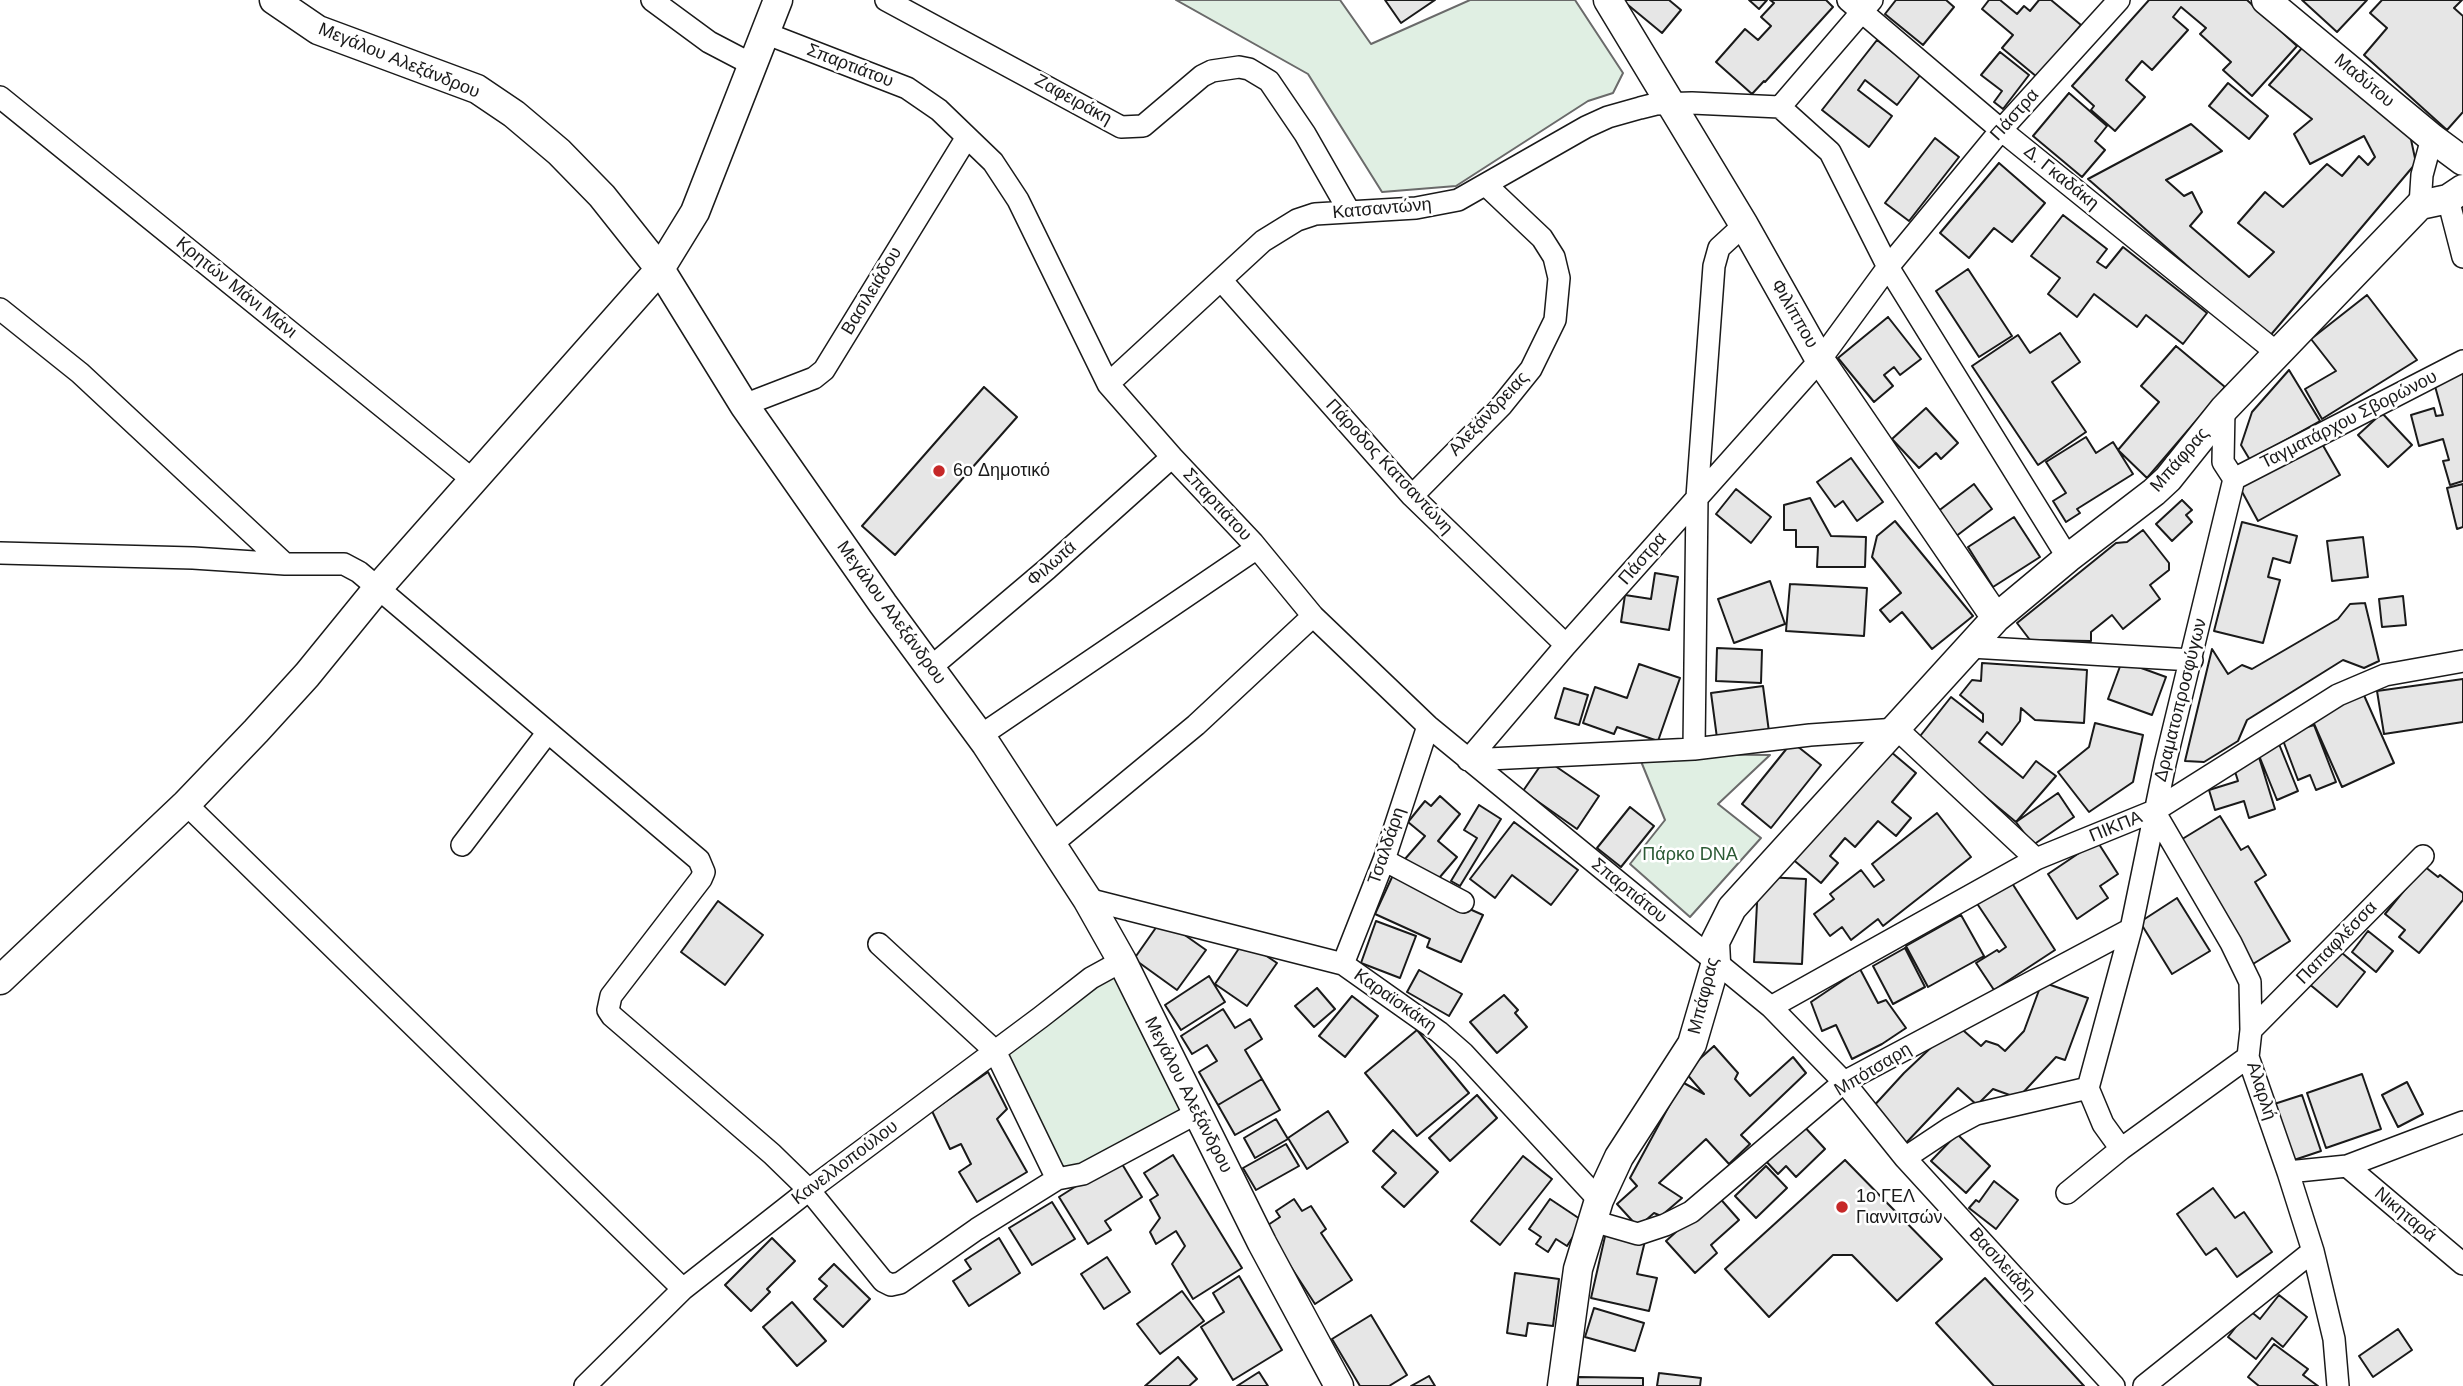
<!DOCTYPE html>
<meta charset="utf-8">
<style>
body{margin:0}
canvas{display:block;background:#fff}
</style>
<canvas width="2463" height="1386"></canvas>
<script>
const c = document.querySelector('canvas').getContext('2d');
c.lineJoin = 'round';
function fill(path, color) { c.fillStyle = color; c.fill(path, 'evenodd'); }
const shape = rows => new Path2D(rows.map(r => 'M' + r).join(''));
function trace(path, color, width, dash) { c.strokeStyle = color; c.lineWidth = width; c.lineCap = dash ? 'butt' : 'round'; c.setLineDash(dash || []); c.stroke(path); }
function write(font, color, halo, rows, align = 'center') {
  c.font = font + ' Arial,sans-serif'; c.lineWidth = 5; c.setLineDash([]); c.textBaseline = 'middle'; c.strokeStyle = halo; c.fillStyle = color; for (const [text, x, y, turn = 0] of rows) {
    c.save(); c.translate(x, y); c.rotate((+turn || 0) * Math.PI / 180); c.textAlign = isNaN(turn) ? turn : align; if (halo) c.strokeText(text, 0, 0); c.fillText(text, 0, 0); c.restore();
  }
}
const green = shape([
 [1176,0,1340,0,1371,44,1470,0,1575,0,1623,73,1613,93,1588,101,1456,186,1382,192,1308,74,1176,0],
 [1638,754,1770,755,1718,804,1761,838,1690,917,1630,864,1665,820,1638,754],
 [1122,961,1197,1113,1057,1179,995,1051,1122,961]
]);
fill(green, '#e0efe3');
trace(green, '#6a6a6a', 2);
const building = shape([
 [1385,0,1435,0,1401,23,1385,0],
 [1622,0,1669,0,1681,10,1662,33,1622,0],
 [1749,0,1767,0,1759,9,1749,0],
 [1770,0,1826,0,1833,7,1765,82,1764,81,1752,94,1716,62,1745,29,1758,40,1771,26,1761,17,1774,3,1770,0],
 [1896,0,1946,0,1954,7,1923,45,1885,14,1896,0],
 [1989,0,2000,0,2017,14,2024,6,2030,11,2039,0,2051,0,2081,25,2037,77,2002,48,2013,35,1982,9,1989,0],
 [2149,0,2247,0,2297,46,2252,96,2223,70,2231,62,2200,34,2206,28,2181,7,2173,17,2188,30,2152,70,2142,61,2126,80,2145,97,2115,131,2091,110,2094,106,2072,86,2149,0],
 [2302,0,2367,0,2337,32,2302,0],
 [2382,0,2462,0,2454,8,2463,16,2463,112,2447,130,2364,55,2387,28,2370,13,2382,0],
 [1877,40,1921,74,1897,105,1865,80,1858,90,1892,116,1869,147,1822,110,1877,40],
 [2302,48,2409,130,2416,163,2269,337,2088,179,2191,124,2222,151,2166,180,2184,196,2192,192,2202,212,2190,226,2249,277,2274,252,2238,223,2265,192,2283,207,2327,164,2342,176,2359,156,2368,165,2375,157,2364,136,2310,164,2294,134,2312,119,2269,85,2302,48],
 [2000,52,2029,75,2003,109,1994,102,2002,91,1981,75,2000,52],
 [2228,83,2268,116,2249,139,2209,106,2228,83],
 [2069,93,2107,126,2095,141,2105,150,2082,177,2033,136,2069,93],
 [1935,138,1959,157,1909,221,1885,203,1935,138],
 [1999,163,2045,203,2012,242,1994,228,1969,258,1940,233,1999,163],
 [2063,215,2107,249,2097,262,2106,268,2123,247,2207,313,2183,344,2146,315,2137,327,2094,294,2077,317,2048,294,2060,278,2031,256,2063,215],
 [1968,269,2012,336,1979,357,1936,291,1968,269],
 [2367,295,2417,360,2322,419,2305,389,2336,371,2311,339,2367,295],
 [1888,317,1921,359,1900,375,1894,367,1884,375,1893,386,1874,402,1838,358,1888,317],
 [2060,333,2080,362,2052,382,2086,432,2038,465,1972,366,2018,335,2030,353,2060,333],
 [2176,346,2225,387,2147,478,2118,450,2159,402,2141,386,2176,346],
 [2289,370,2320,421,2250,460,2241,445,2252,412,2289,370],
 [2463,371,2463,481,2450,485,2443,461,2449,460,2443,439,2419,446,2411,415,2434,408,2436,416,2443,415,2433,379,2463,371],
 [984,387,1017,417,895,555,862,526,984,387],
 [1926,408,1958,443,1941,459,1936,453,1919,468,1892,439,1926,408],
 [2382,413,2412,445,2388,467,2358,435,2382,413],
 [2086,437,2096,453,2113,442,2133,474,2077,509,2080,513,2066,522,2053,501,2066,493,2046,462,2086,437],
 [2321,442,2340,475,2258,521,2240,488,2321,442],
 [1851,458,1883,502,1857,521,1843,501,1835,507,1817,482,1851,458],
 [1974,484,1992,509,1955,537,1937,512,1974,484],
 [2463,484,2463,527,2457,529,2447,488,2463,484],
 [1736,489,1771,517,1751,543,1716,514,1736,489],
 [1810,498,1831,536,1866,537,1865,567,1817,567,1818,547,1796,547,1796,530,1784,530,1784,505,1810,498],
 [2182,500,2192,510,2186,515,2192,522,2172,541,2156,524,2182,500],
 [2014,517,2040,557,1993,587,1968,547,2014,517],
 [1895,521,1973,616,1932,649,1902,612,1890,622,1880,610,1901,593,1872,557,1877,536,1895,521],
 [2242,522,2297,536,2290,563,2273,558,2268,577,2280,580,2263,643,2214,631,2242,522],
 [2143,530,2169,563,2169,570,2150,585,2160,599,2123,629,2112,615,2091,632,2091,641,2030,640,2017,623,2116,543,2127,542,2143,530],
 [2363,537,2368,577,2332,581,2327,541,2363,537],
 [1655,573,1678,577,1669,630,1621,622,1625,595,1651,599,1655,573],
 [1770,581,1785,624,1734,643,1718,599,1770,581],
 [1790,584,1867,588,1864,636,1786,631,1790,584],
 [2403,596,2406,625,2382,627,2379,599,2403,596],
 [2365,603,2379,661,2364,668,2343,660,2247,720,2238,741,2204,762,2185,761,2212,649,2228,674,2242,665,2252,669,2338,619,2350,604,2365,603],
 [1717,648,1762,650,1761,683,1716,681,1717,648],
 [2122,661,2166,677,2152,715,2108,699,2122,661],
 [1982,663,2087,670,2084,723,2035,720,2021,708,2020,721,2002,745,1987,732,1979,742,2023,778,2036,761,2056,776,2016,822,1917,740,1951,697,1983,722,1983,714,1960,695,1972,680,1981,681,1982,663],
 [1639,664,1680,678,1658,741,1617,727,1614,734,1583,723,1595,687,1627,698,1639,664],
 [2463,679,2463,722,2384,734,2377,691,2463,679],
 [1763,686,1769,732,1717,738,1711,693,1763,686],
 [1564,688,1588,695,1579,725,1555,718,1564,688],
 [2363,693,2394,763,2342,787,2311,717,2363,693],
 [2095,723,2143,735,2133,782,2089,812,2058,772,2089,747,2095,723],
 [2314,725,2336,782,2316,790,2310,775,2298,780,2281,735,2314,725],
 [1792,742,1821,765,1771,828,1742,804,1792,742],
 [2279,744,2298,791,2277,800,2258,753,2279,744],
 [1884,746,1916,773,1892,802,1911,818,1896,836,1878,821,1855,847,1845,838,1830,856,1838,863,1821,883,1790,857,1884,746],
 [2258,754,2275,809,2249,818,2244,801,2215,810,2209,790,2238,781,2232,762,2258,754],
 [1545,759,1599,796,1577,829,1523,791,1545,759],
 [2058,793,2074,817,2033,845,2016,822,2058,793],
 [1440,796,1460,814,1438,841,1457,857,1434,884,1405,859,1425,836,1408,822,1425,801,1431,806,1440,796],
 [1479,805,1501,819,1460,886,1451,881,1477,838,1464,830,1479,805],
 [1630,807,1654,826,1621,867,1597,848,1630,807],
 [1937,813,1971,857,1883,926,1878,919,1851,940,1842,927,1830,936,1814,914,1834,899,1830,894,1861,870,1874,887,1884,880,1872,864,1937,813],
 [2220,816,2241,850,2248,846,2266,875,2255,882,2290,941,2253,964,2179,841,2220,816],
 [1514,822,1578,870,1551,905,1512,875,1495,898,1470,879,1514,822],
 [2097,841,2118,874,2100,886,2108,898,2077,919,2048,874,2097,841],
 [2424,866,2438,877,2440,875,2463,893,2463,900,2419,953,2399,937,2405,930,2385,914,2424,866],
 [1393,875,1483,915,1461,962,1427,947,1430,939,1375,914,1393,875],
 [1764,877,1806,879,1802,964,1754,962,1758,884,1764,877],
 [2010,880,2055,950,1994,990,1976,963,1997,950,1999,952,2006,947,1976,902,2010,880],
 [2177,898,2210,951,2172,974,2140,922,2177,898],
 [718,901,763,935,725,985,681,952,718,901],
 [1961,915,1984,956,1928,987,1906,946,1961,915],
 [1162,919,1206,950,1177,990,1134,959,1162,919],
 [1376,921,1416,936,1400,978,1361,963,1376,921],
 [2368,931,2393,951,2376,972,2352,952,2368,931],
 [1244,941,1277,963,1247,1006,1215,984,1244,941],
 [1905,948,1925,987,1893,1004,1873,966,1905,948],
 [2336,948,2365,972,2337,1007,2308,983,2336,948],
 [1860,969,1878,1003,1886,1000,1906,1028,1882,1044,1852,1059,1836,1025,1822,1031,1811,1002,1860,969],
 [1419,970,1462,994,1449,1016,1407,992,1419,970],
 [1209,976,1225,1002,1181,1030,1165,1005,1209,976],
 [2042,982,2088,998,2065,1060,2056,1057,2018,1098,1993,1089,1977,1105,1958,1088,1906,1143,1871,1109,1904,1073,1956,1024,1981,1046,1986,1041,1998,1045,2005,1051,2024,1031,2042,982],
 [1317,988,1335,1009,1314,1027,1295,1006,1317,988],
 [1504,995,1518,1010,1515,1013,1527,1027,1497,1053,1470,1022,1504,995],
 [1352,996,1378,1016,1345,1057,1319,1036,1352,996],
 [1223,1009,1235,1028,1250,1019,1262,1039,1245,1050,1262,1079,1218,1105,1199,1072,1217,1061,1207,1045,1192,1054,1181,1036,1223,1009],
 [1417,1030,1469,1093,1417,1136,1365,1073,1417,1030],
 [1714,1046,1738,1073,1735,1079,1750,1096,1793,1057,1806,1073,1741,1135,1750,1144,1729,1164,1706,1139,1659,1183,1682,1198,1661,1216,1654,1213,1638,1227,1617,1204,1637,1186,1630,1178,1682,1082,1704,1094,1685,1072,1714,1046],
 [988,1072,1007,1109,997,1119,1027,1172,977,1202,959,1172,971,1164,961,1144,950,1149,932,1111,988,1072],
 [2362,1074,2381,1129,2326,1148,2307,1093,2362,1074],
 [1262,1079,1280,1110,1235,1135,1218,1105,1262,1079],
 [2407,1082,2423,1114,2398,1127,2382,1095,2407,1082],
 [1477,1095,1497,1118,1450,1161,1429,1138,1477,1095],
 [2302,1095,2321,1151,2288,1162,2268,1106,2302,1095],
 [1328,1111,1348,1142,1307,1169,1288,1138,1328,1111],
 [1276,1119,1288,1139,1255,1158,1244,1138,1276,1119],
 [1801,1123,1825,1149,1796,1177,1786,1166,1778,1174,1763,1158,1801,1123],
 [1393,1130,1438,1172,1404,1207,1382,1187,1396,1173,1373,1151,1393,1130],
 [1957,1134,1990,1166,1966,1193,1931,1161,1957,1134],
 [1286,1144,1299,1166,1256,1190,1243,1168,1286,1144],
 [1173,1155,1242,1268,1193,1299,1172,1264,1185,1246,1176,1231,1156,1244,1150,1232,1160,1218,1150,1200,1158,1195,1144,1173,1173,1155],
 [1523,1156,1552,1179,1500,1245,1471,1221,1523,1156],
 [1119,1159,1142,1197,1105,1221,1111,1230,1088,1244,1059,1197,1119,1159],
 [1845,1160,1942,1259,1897,1301,1852,1255,1833,1255,1769,1317,1725,1269,1845,1160],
 [1766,1166,1787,1188,1756,1218,1735,1196,1766,1166],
 [1994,1181,2018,1200,1996,1229,1969,1208,1976,1200,1979,1202,1994,1181],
 [2213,1188,2235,1218,2244,1212,2272,1252,2237,1277,2216,1248,2206,1255,2177,1214,2213,1188],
 [1717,1195,1739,1220,1711,1245,1717,1253,1695,1273,1666,1241,1717,1195],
 [1294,1199,1302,1211,1311,1206,1326,1229,1321,1233,1352,1280,1315,1304,1265,1227,1280,1217,1276,1211,1294,1199],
 [1550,1199,1583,1221,1567,1246,1556,1239,1548,1252,1536,1244,1541,1237,1529,1229,1550,1199],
 [1052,1202,1075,1239,1032,1265,1009,1228,1052,1202],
 [1606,1232,1645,1241,1637,1274,1657,1278,1649,1311,1591,1298,1606,1232],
 [772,1238,795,1261,767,1289,770,1292,751,1311,725,1285,772,1238],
 [999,1238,1020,1273,969,1306,953,1281,971,1269,965,1260,999,1238],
 [1107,1257,1130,1292,1104,1309,1081,1274,1107,1257],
 [834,1264,870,1299,843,1327,814,1299,827,1286,819,1279,834,1264],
 [1515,1273,1559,1279,1553,1326,1528,1323,1526,1336,1507,1333,1515,1273],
 [1239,1276,1282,1350,1233,1380,1201,1327,1224,1312,1213,1293,1239,1276],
 [1985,1278,2084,1386,1994,1386,1936,1323,1985,1278],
 [1182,1291,1204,1321,1160,1354,1137,1324,1182,1291],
 [2279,1295,2307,1317,2283,1347,2272,1338,2256,1359,2228,1337,2249,1310,2260,1319,2279,1295],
 [792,1302,826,1341,797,1366,763,1327,792,1302],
 [1594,1308,1644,1323,1635,1351,1585,1337,1594,1308],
 [1371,1315,1407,1375,1389,1386,1360,1386,1332,1339,1371,1315],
 [2398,1329,2412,1350,2373,1377,2359,1356,2398,1329],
 [2274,1344,2308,1369,2303,1375,2318,1386,2259,1386,2248,1377,2274,1344],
 [1178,1357,1197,1379,1189,1386,1145,1386,1178,1357],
 [1259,1372,1268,1386,1237,1386,1259,1372],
 [1659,1373,1701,1378,1700,1386,1657,1386,1659,1373],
 [1429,1376,1435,1386,1411,1386,1429,1376],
 [1578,1377,1643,1378,1643,1386,1578,1386,1578,1377]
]);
fill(building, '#e6e6e6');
trace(building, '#1a1a1a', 2);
const street = shape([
 [652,0,709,42,753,65],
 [886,0,1121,127,1143,126,1202,76,1212,71,1239,67,1249,69,1269,81,1305,134,1349,211],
 [1848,0,2001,130,2276,352],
 [765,33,907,88,939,110,993,162,1018,200,1108,384,1172,457,1253,543,1313,616,1428,726,1771,1007,1844,1082,1905,1158,2114,1386],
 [0,97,473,480],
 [1780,107,1830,152,1888,267,2068,558],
 [1780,107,1872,0],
 [2448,199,2463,257],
 [2420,205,2422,175,2432,138],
 [1221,280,1412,496,1566,645],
 [0,309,80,373,285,564],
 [1108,384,1263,241,1297,220,1315,214,1416,208,1458,200,1586,127,1608,117,1640,108,1656,104,1692,103,1780,107],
 [744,405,814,378,824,370,967,137],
 [2234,479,2463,361],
 [1412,496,1502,405,1531,369,1555,320,1559,278,1554,257,1542,238,1486,185],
 [0,553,193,558,285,564,344,564,359,572,699,860,704,872,701,879,611,996,608,1010,612,1016,772,1154,809,1190,883,1281,891,1285,900,1283,977,1229,1057,1179,1083,1174,1197,1113],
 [1971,647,2192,660],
 [930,668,1047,569,1172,457],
 [980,736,1257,548],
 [1694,749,1697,497,1714,266,1719,248,1744,225],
 [1468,760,1566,645,1820,360,1888,267,2001,130,2119,0],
 [1468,760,1694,749,1810,735,1897,729,2036,859],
 [186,804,683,1289],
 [2154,811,2231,943,2250,982,2251,1030,2248,1057,2288,1172,2313,1251,2334,1339,2338,1386],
 [1052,844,1196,725,1313,616],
 [462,845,548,732],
 [1384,860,1463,902],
 [1087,899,1343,964,1439,1032,1463,1053,1599,1200],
 [879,944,995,1051,1057,1179],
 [1343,964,1384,860,1428,726],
 [1771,1007,2036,859,2154,811,2338,695,2385,675,2463,661],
 [2251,1030,2423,856],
 [2121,1149,2103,1124,2088,1088,2131,929,2165,764,2234,479,2223,462,2224,409],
 [1905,1158,1950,1128,1976,1114,2088,1088],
 [2347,1166,2463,1264],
 [2288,1172,2347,1166,2463,1122],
 [2067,1193,2121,1149,2248,1057],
 [1593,1221,1638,1234,1665,1225,1691,1212,1844,1082,2131,929],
 [585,1386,683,1289,809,1190,1041,1017,1091,978,1122,961],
 [2144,1386,2313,1251]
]);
const secondary = shape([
 [274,0,318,30,477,89,514,114,559,152,602,196,660,269,744,405,883,604,986,744,1087,899,1122,961,1262,1243,1339,1386],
 [1608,0,1744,225,1820,360,1996,618],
 [2266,0,2432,138,2463,161],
 [0,980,186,804,256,731,307,675,377,589,660,269,695,212,778,0],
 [1562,1386,1578,1269,1599,1200,1619,1157,1692,1044,1716,962,1715,942,1732,908,1996,618,2068,558,2154,492,2168,479,2224,409,2420,205,2448,199,2463,189]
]);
trace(street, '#1a1a1a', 24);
trace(secondary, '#1a1a1a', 31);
trace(street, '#fff', 21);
trace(secondary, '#fff', 28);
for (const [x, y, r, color] of [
 [939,471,7,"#c62828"],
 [1842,1207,7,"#c62828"]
]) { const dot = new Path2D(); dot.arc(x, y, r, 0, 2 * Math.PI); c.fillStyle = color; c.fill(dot); trace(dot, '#fff', 2.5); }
write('18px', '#1a1a1a', '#fff', [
 ["Μεγάλου Αλεξάνδρου",399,61,22],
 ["Σπαρτιάτου",850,66,21],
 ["Μαδύτου",2364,81,40],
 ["Ζαφειράκη",1073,100,29],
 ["Πάστρα",2015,115,-48],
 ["Δ. Γκαδάκη",2061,178,39],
 ["Κατσαντώνη",1382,209,-5],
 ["Κρητών Μάνι Μάνι",236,288,39],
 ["Βασιλειάδου",872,291,-59],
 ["Φιλίππου",1794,314,60],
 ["Αλεξάνδρειας",1489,414,-47],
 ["Ταγματάρχου Σβορώνου",2349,420,-27],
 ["Μπάφρας",2180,460,-49],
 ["Πάροδος Κατσαντώνη",1389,467,47],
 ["Σπαρτιάτου",1217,505,47],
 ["Πάστρα",1643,559,-49],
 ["Φιλωτά",1052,564,-41],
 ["Μεγάλου Αλεξάνδρου",891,613,54],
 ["Δραματοπροσφύγων",2181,700,-76],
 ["ΠΙΚΠΑ",2116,827,-22],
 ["Τσαλδάρη",1387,846,-71],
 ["Σπαρτιάτου",1629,891,39],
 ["Παπαφλέσσα",2337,943,-46],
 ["Μπάφρας",1704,996,-76],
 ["Καραϊσκάκη",1395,1001,35],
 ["Μπότσαρη",1873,1070,-31],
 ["Αλαρλή",2261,1091,72],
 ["Μεγάλου Αλεξάνδρου",1188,1095,63],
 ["Κανελλοπούλου",845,1163,-37],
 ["Νικηταρά",2405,1215,40],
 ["Βασιλειάδη",2002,1264,48]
]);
write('18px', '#1a1a1a', '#fff', [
 ["6ο Δημοτικό",953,471],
 ["1o ΓΕΛ",1856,1197],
 ["Γιαννιτσών",1856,1218]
], 'left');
write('18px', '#2b5a34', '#fff', [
 ["Πάρκο DNA",1690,855]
]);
</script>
